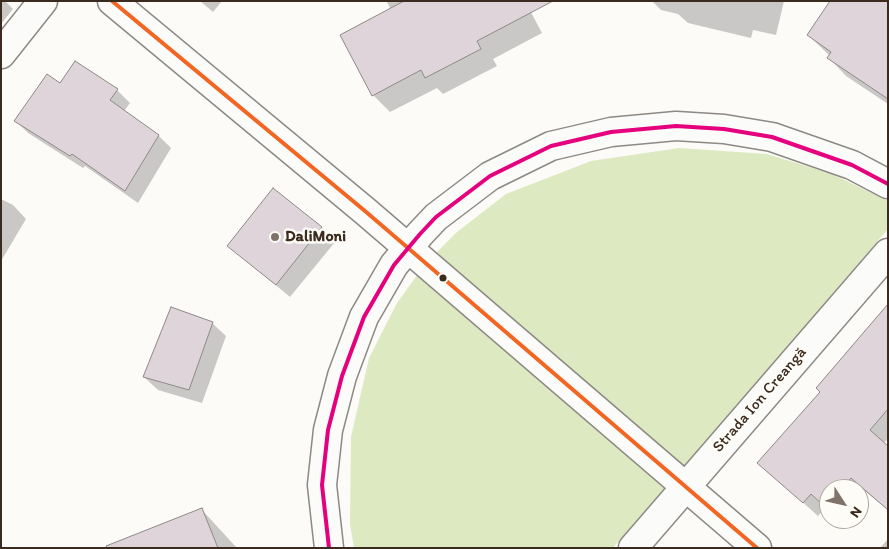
<!DOCTYPE html>
<meta charset="utf-8">
<style>
body{margin:0}
#map{position:relative;width:889px;height:549px;overflow:hidden;background:#fcfbf8;font-family:Itim,sans-serif}
canvas{display:block}
.frame{position:absolute;inset:0;border:2px solid #3b2a1e;pointer-events:none}
.north{position:absolute;left:819px;top:479px;width:50px;height:50px;box-sizing:border-box;background:#fdfcf7;border:1px solid #afa8a0;border-radius:50%;rotate:125deg;font-size:14px;font-weight:700;line-height:20px;text-align:center;color:#3b2a1e}
.north::after{content:'';display:block;margin:auto;width:18px;height:22px;background:#7f736a;clip-path:polygon(50% 0,100% 100%,50% 72%,0 100%)}
</style>
<div id="map">
<canvas width="889" height="549"></canvas>
<div class="frame"></div>
<div class="north">N</div>
</div>
<script>
const c = document.querySelector('canvas').getContext('2d');
c.lineJoin = 'round';
function fill(path, color) { c.fillStyle = color; c.fill(path, 'evenodd'); }
const shape = rows => new Path2D(rows.map(r => 'M' + r).join(''));
function trace(path, color, width, dash) { c.strokeStyle = color; c.lineWidth = width; c.lineCap = dash ? 'butt' : 'round'; c.setLineDash(dash || []); c.stroke(path); }
function write(font, color, halo, rows, align = 'center') {
  c.font = font + ' Itim,sans-serif'; c.lineWidth = 5; c.setLineDash([]); c.textBaseline = 'middle'; c.strokeStyle = halo; c.fillStyle = color; for (const [text, x, y, turn = 0] of rows) {
    c.save(); c.translate(x, y); c.rotate((+turn || 0) * Math.PI / 180); c.textAlign = isNaN(turn) ? turn : align; if (halo) c.strokeText(text, 0, 0); c.fillText(text, 0, 0); c.restore();
  }
}
fill(shape([
 [679,148,767,154,832,174,888,201,888,229,613,548,354,548,350,524,351,437,369,358,397,303,426,263,457,232,506,194,591,161]
]), '#dde9c0');
fill(shape([
 [1,1,5,1,13,9,1,24],
 [200,1,222,1,213,12],
 [389,1,525,1,542,33,493,59,497,66,443,94,437,88,390,112,373,95,391,10,387,2],
 [652,1,784,1,776,35,753,30,751,38,688,23,678,14,661,10],
 [888,1,888,104,846,76,829,58,830,56,808,35],
 [76,63,117,90,130,103,124,111,159,136,171,148,138,203,85,166,83,168,28,133,16,121,61,84],
 [273,190,335,242,290,297,229,246],
 [1,199,13,205,26,219,1,261],
 [888,320,888,439,883,444,888,448,888,510,865,491,859,498,859,489,829,489,829,510,826,507,818,516,759,463],
 [212,323,226,336,202,403,158,390,144,377],
 [202,510,237,548,139,548],
 [888,539,888,548,880,548]
]), '#0003');
const building = shape([
 [404,1,553,1,477,41,481,49,425,78,421,70,372,96,340,35,404,1],
 [830,1,888,1,888,99,827,58,831,52,807,35,830,1],
 [75,61,118,89,110,100,159,135,125,191,72,154,70,156,14,121,47,74,60,83,75,61],
 [273,188,322,227,276,285,227,246,273,188],
 [888,304,888,409,870,430,888,446,888,510,851,478,841,489,829,489,829,503,825,507,811,494,803,503,757,463,820,392,816,388,888,304],
 [171,307,213,322,189,390,143,377,171,307],
 [202,508,218,548,107,548,106,546,202,508]
]);
fill(building, '#ded4d9');
trace(building, '#8d8985', 1);
const minor = shape([
 [1,54,43,1],
 [329,548,322,485,328,430,342,376,364,317,394,265,420,234,436,217,490,176,551,146,611,132,676,126,724,129,772,137,852,165,888,184],
 [633,548,888,253]
]);
const major = shape([
 [112,1,365,211,757,548]
]);
trace(minor, '#8d8985', 31);
trace(major, '#8d8985', 31);
trace(minor, '#fbfbf9', 28);
trace(major, '#fbfbf9', 28);
trace(shape([
 [112,1,365,211,757,548]
]), '#f26522', 4);
trace(shape([
 [329,548,322,485,328,430,342,376,364,317,394,265,420,234,436,217,490,176,551,146,611,132,676,126,724,129,772,137,852,165,888,184]
]), '#e5007d', 4);
for (const [x, y, r, color] of [
 [275,237,5,"#7f736a"],
 [443,278,4.5,"#3b2a1e"]
]) { const dot = new Path2D(); dot.arc(x, y, r, 0, 2 * Math.PI); c.fillStyle = color; c.fill(dot); trace(dot, '#fdfcf7', 2); }
write('bold 16px', '#3b2a1e', '#fdfcf7', [
 ["DaliMoni",285,237]
], 'left');
write('16px', '#3b2a1e', '#fdfcf7', [
 ["Strada Ion Creangă",760,400,-49]
]);
</script>
